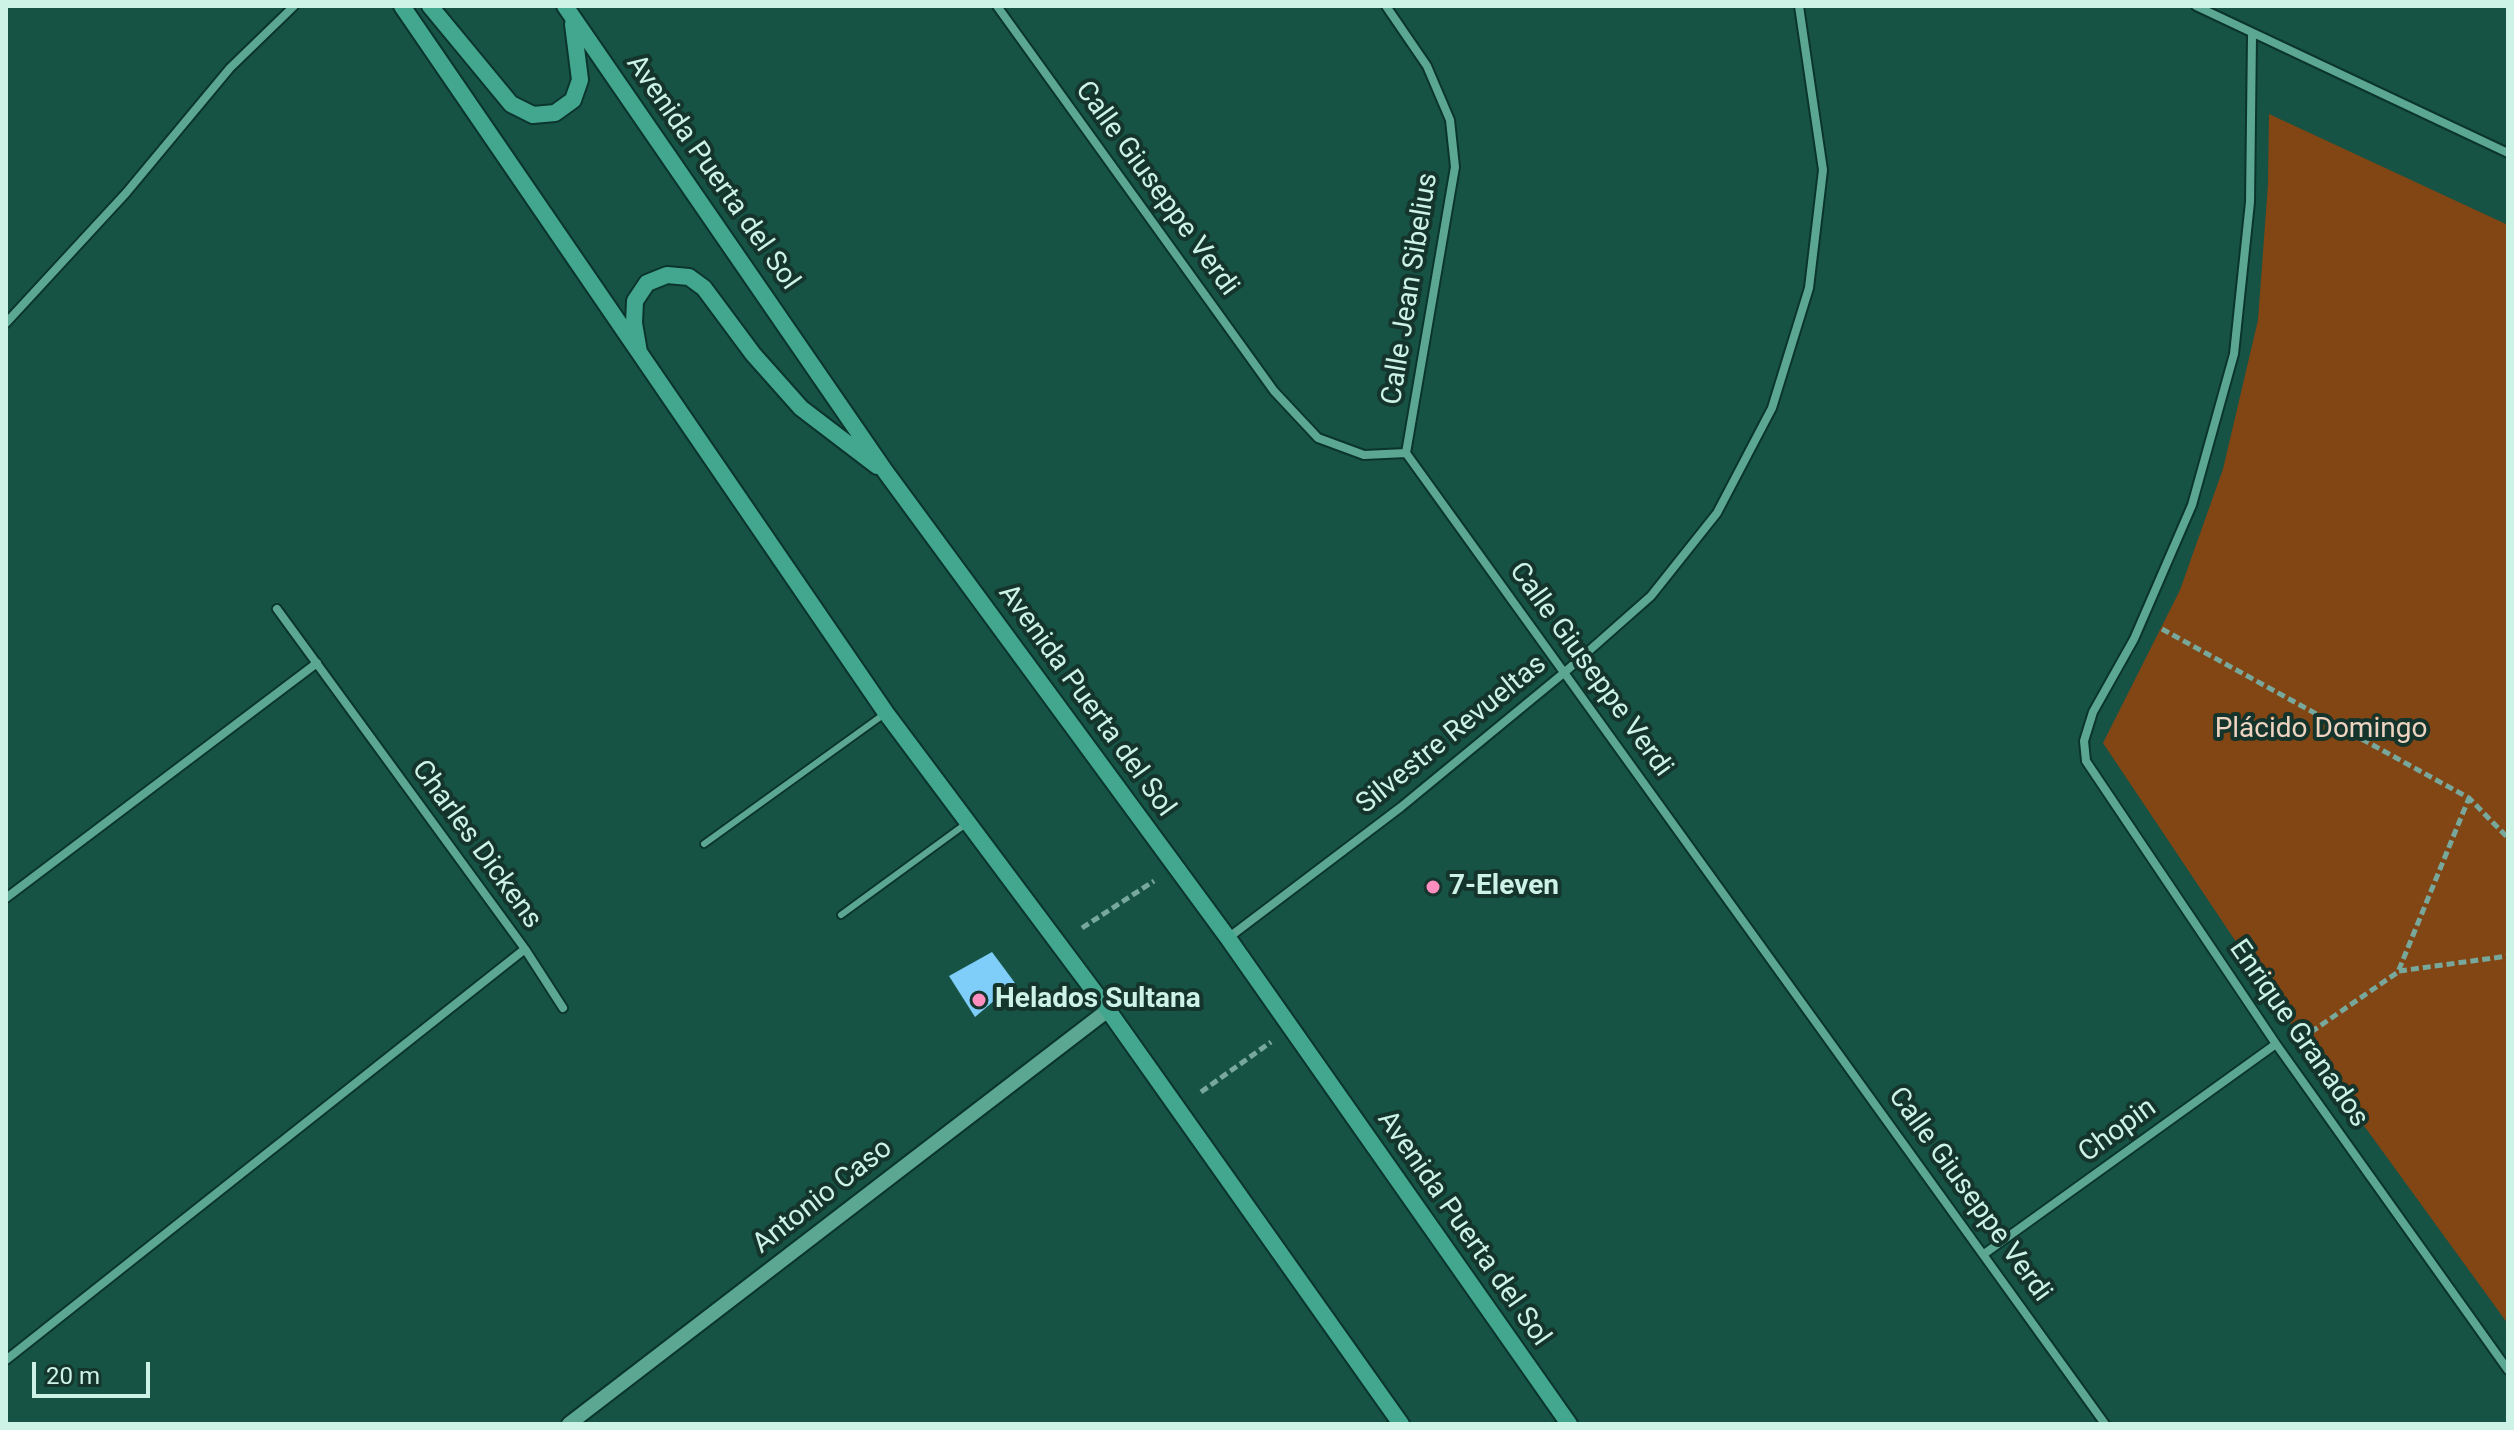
<!DOCTYPE html>
<meta charset="utf-8">
<style>
body{margin:0}
#map{position:relative;width:2514px;height:1430px;overflow:hidden;background:#165345;font-family:Roboto,sans-serif}
canvas{display:block}
.frame{position:absolute;inset:0;border:8px solid #cdf2e6;pointer-events:none}
.scale{position:absolute;left:32px;top:1362px;width:118px;height:36px;box-sizing:border-box;border:4px solid #cdf2e6;border-top:0;padding-left:10px;font-size:24px;line-height:28px;white-space:nowrap;color:#cdf2e6;-webkit-text-stroke:6px #14342c;paint-order:stroke}
</style>
<div id="map">
<canvas width="2514" height="1430"></canvas>
<div class="frame"></div>
<div class="scale">20 m</div>
</div>
<script>
const c = document.querySelector('canvas').getContext('2d');
c.lineJoin = 'round';
function fill(path, color) { c.fillStyle = color; c.fill(path, 'evenodd'); }
const shape = rows => new Path2D(rows.map(r => 'M' + r).join(''));
function trace(path, color, width, dash) { c.strokeStyle = color; c.lineWidth = width; c.lineCap = dash ? 'butt' : 'round'; c.setLineDash(dash || []); c.stroke(path); }
function write(font, color, halo, rows, align = 'center') {
  c.font = font + ' Roboto,sans-serif'; c.lineWidth = 8; c.setLineDash([]); c.textBaseline = 'middle'; c.strokeStyle = halo; c.fillStyle = color; for (const [text, x, y, turn = 0] of rows) {
    c.save(); c.translate(x, y); c.rotate((+turn || 0) * Math.PI / 180); c.textAlign = isNaN(turn) ? turn : align; if (halo) c.strokeText(text, 0, 0); c.fillText(text, 0, 0); c.restore();
  }
}
fill(shape([
 [2269,114,2508,225,2508,1324,2301,1039,2103,743,2180,590,2223,469,2258,320,2268,184]
]), '#824514');
fill(shape([
 [992,952,1015,983,975,1017,949,976]
]), '#7fcdf9');
const service = shape([
 [704,844,883,715],
 [841,915,967,823]
]);
const minor = shape([
 [997,6,1274,391,1318,438,1364,455,1406,453],
 [1386,6,1427,66,1450,120,1455,167,1406,453],
 [2196,6,2508,153],
 [2252,36,2250,202,2234,354,2192,505,2134,639,2093,712,2084,741,2086,761,2276,1044,2508,1370],
 [6,323,126,193,230,68,294,6],
 [1406,453,2105,1424],
 [277,609,525,949,563,1008],
 [6,898,317,663],
 [1228,938,1401,807,1565,672,1651,596,1717,513,1772,408,1809,288,1823,170,1799,6],
 [1984,1254,2276,1044],
 [6,1360,525,949]
]);
const tertiary = shape([
 [569,1424,1108,1010]
]);
const secondary = shape([
 [402,6,886,713,1108,1010,1401,1424],
 [430,6,511,104,533,115,555,113,573,100,580,80,573,24],
 [565,6,885,471,1228,938,1569,1424],
 [639,352,634,323,635,301,647,283,667,275,689,277,704,288,753,354,801,408,877,466]
]);
trace(service, '#0b352c', 10);
trace(minor, '#0b352c', 12);
trace(tertiary, '#0b352c', 18);
trace(secondary, '#0b352c', 20);
trace(shape([
 [2162,629,2469,798,2508,838],
 [1082,928,1154,881],
 [2399,971,2508,956],
 [2301,1039,2398,972,2469,798],
 [1201,1092,1271,1042]
]), '#77a89b', 5, [8, 4]);
trace(service, '#5ba792', 6);
trace(minor, '#5ba792', 8);
trace(tertiary, '#5ba792', 14);
trace(secondary, '#43a790', 16);
for (const [x, y, r, color] of [
 [1433,887,8,"#fe8ebe"],
 [979,1000,8,"#fe8ebe"]
]) { const dot = new Path2D(); dot.arc(x, y, r, 0, 2 * Math.PI); c.fillStyle = color; c.fill(dot); trace(dot, '#14342c', 3); }
write('28px', '#cdf2e6', '#14342c', [
 ["Avenida Puerta del Sol",712,173,55],
 ["Calle Giuseppe Verdi",1156,189,54],
 ["Calle Jean Sibelius",1411,289,-81],
 ["Calle Giuseppe Verdi",1590,670,54],
 ["Avenida Puerta del Sol",1086,701,54],
 ["Silvestre Revueltas",1452,735,-39],
 ["Charles Dickens",476,845,54],
 ["Enrique Granados",2298,1034,55],
 ["Chopin",2118,1131,-36],
 ["Calle Giuseppe Verdi",1969,1195,54],
 ["Antonio Caso",823,1197,-38],
 ["Avenida Puerta del Sol",1463,1229,55]
]);
write('28px', '#eed3c1', '#14342c', [
 ["Plácido Domingo",2321,730]
]);
write('bold 28px', '#cdf2e6', '#14342c', [
 ["7-Eleven",1449,887],
 ["Helados Sultana",995,1000]
], 'left');
</script>
